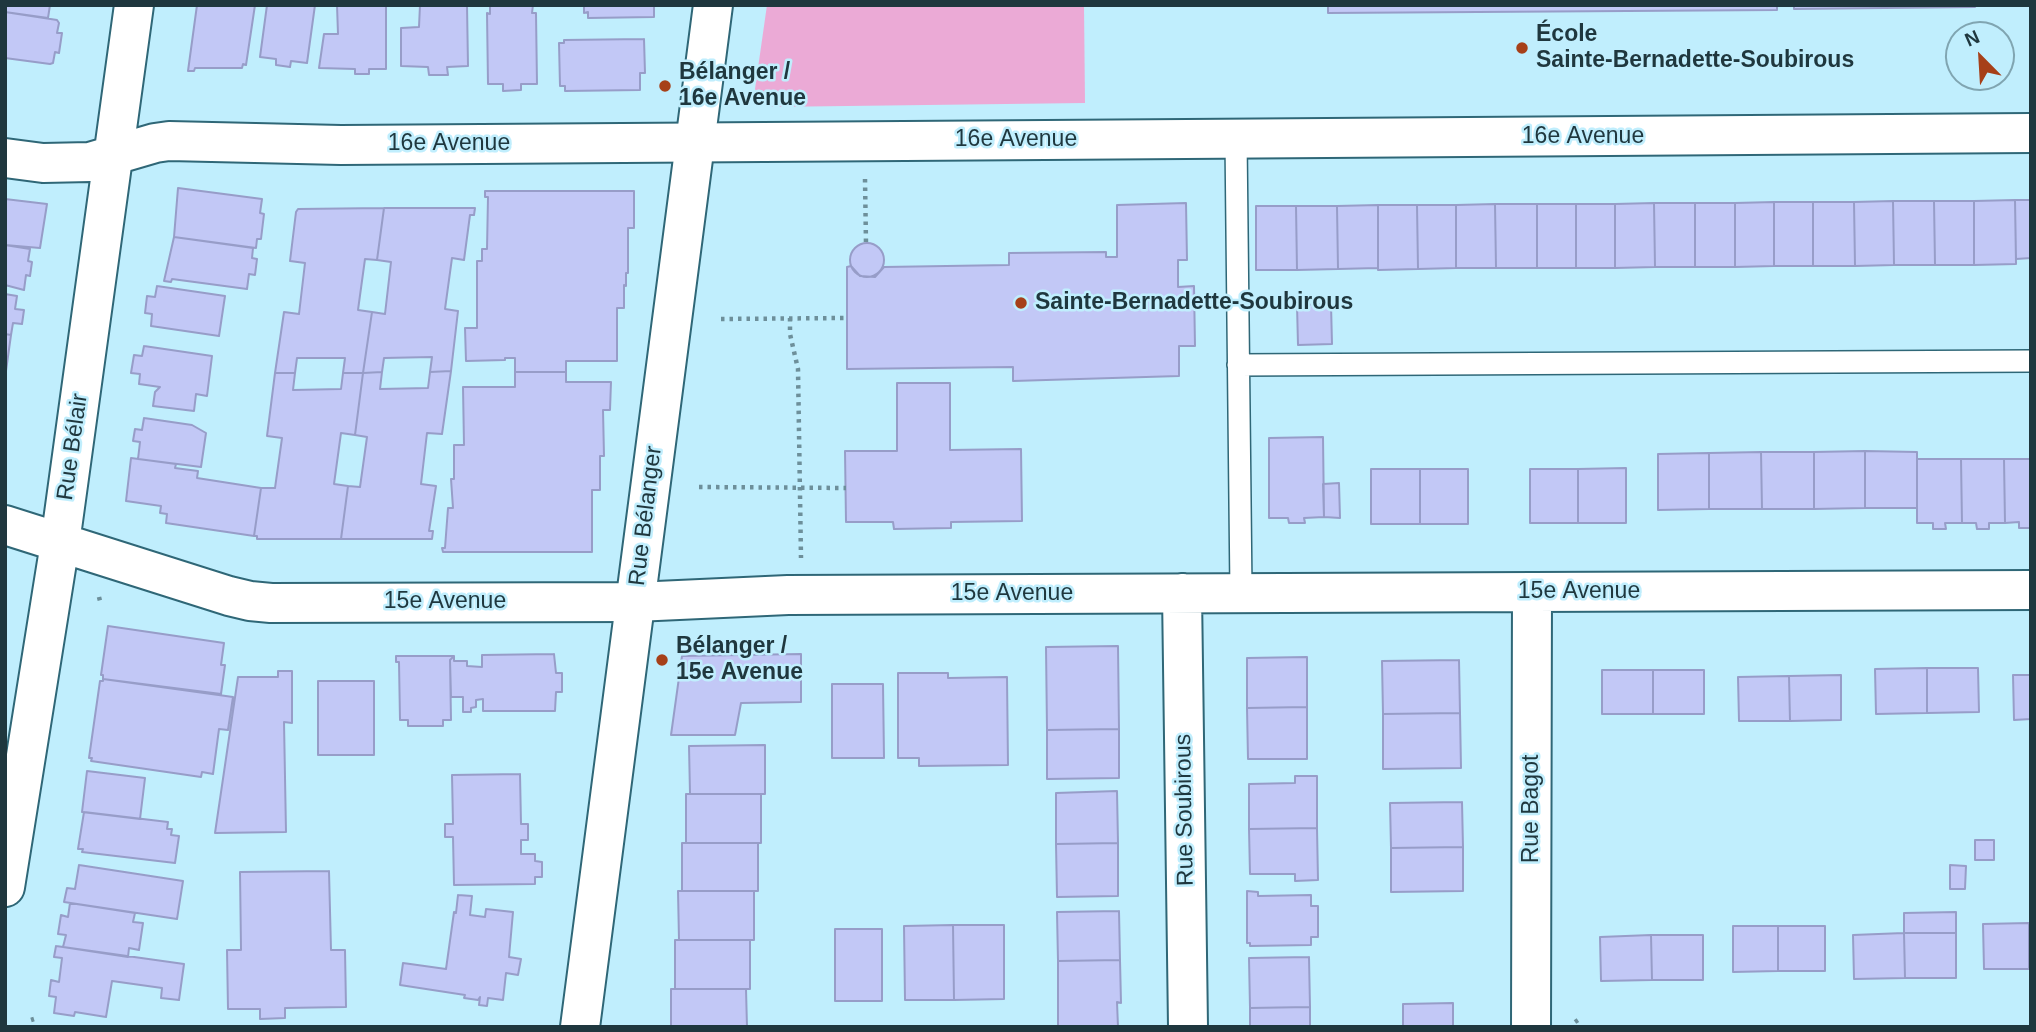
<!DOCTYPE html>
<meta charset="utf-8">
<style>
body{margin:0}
#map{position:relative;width:2036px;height:1032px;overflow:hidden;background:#c0eefd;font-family:Arial,sans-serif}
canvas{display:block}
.frame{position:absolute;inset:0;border:7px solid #1f373e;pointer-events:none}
.north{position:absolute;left:1945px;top:21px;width:70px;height:70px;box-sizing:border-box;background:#c0eefd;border:2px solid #80a5b1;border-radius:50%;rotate:336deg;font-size:19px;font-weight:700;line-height:28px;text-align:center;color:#1f373e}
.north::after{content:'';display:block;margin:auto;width:24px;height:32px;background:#a64019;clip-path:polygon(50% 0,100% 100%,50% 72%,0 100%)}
</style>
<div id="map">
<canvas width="2036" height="1032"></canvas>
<div class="frame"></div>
<div class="north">N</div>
</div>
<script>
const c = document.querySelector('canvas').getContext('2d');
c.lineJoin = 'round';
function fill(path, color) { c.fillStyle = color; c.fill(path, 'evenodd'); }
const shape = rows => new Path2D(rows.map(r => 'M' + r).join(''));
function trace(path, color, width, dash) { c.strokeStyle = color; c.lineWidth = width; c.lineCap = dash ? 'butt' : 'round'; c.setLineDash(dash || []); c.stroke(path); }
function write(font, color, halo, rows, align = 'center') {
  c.font = font + ' Arial,sans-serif'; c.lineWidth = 5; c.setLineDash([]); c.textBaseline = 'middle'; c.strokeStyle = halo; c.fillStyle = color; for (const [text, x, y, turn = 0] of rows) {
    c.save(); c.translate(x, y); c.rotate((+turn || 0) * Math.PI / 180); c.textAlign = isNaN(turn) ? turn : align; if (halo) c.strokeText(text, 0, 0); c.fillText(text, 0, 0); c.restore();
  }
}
fill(shape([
 [767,5,1084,5,1085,103,768,107,761,103,755,89]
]), '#ebaad6');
const building = shape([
 [5,5,50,5,48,18,5,12,5,5],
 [197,5,255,5,246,65,243,64,242,68,195,68,194,71,188,71,197,5],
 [267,5,315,5,307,63,291,61,290,67,276,65,276,59,260,57,267,5],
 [337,5,386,5,386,69,369,69,369,74,355,74,355,69,319,68,324,34,338,34,337,5],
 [420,5,467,5,468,66,447,67,448,75,429,75,428,67,401,66,401,28,419,27,420,5],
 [533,5,532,13,536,13,537,84,521,84,521,90,503,91,503,84,488,84,487,13,490,14,490,6,533,5],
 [584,5,654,5,654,17,588,18,588,12,584,13,584,5],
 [1328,5,1777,5,1777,10,1328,13,1328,5],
 [1794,5,1975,5,1975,7,1794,9,1794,5],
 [5,12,57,20,59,23,57,33,62,33,59,53,55,52,53,63,50,64,5,58,5,12],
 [644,39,645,73,640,73,640,90,565,91,565,86,560,86,559,43,564,43,564,40,644,39],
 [178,188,262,199,260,213,264,214,261,239,257,239,256,248,174,237,178,188],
 [485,191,634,191,634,228,628,228,628,273,626,273,626,286,624,285,624,308,617,308,617,361,566,361,566,372,515,372,515,358,505,358,505,360,466,361,465,328,477,328,477,261,482,261,482,249,487,249,488,197,485,197,485,191],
 [5,199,47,204,40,248,5,245,5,199],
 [2015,200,2031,200,2031,258,2016,259,2015,200],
 [2015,200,2016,264,1974,265,1974,201,2015,200],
 [1893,201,1894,265,1855,266,1854,202,1893,201],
 [1893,201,1934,201,1935,265,1894,265,1893,201],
 [1934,201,1974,201,1974,265,1935,265,1934,201],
 [1774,202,1774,266,1735,267,1735,203,1774,202],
 [1774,202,1813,202,1813,266,1774,266,1774,202],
 [1813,202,1854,202,1855,266,1813,266,1813,202],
 [1186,203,1187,260,1178,260,1178,287,1194,286,1195,346,1179,346,1179,376,1013,381,1013,367,847,369,847,267,851,266,860,276,875,277,884,267,1009,265,1009,253,1106,252,1106,257,1117,257,1117,205,1186,203],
 [1654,203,1655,267,1615,268,1615,204,1654,203],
 [1654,203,1695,203,1695,267,1655,267,1654,203],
 [1695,203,1735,203,1735,267,1695,267,1695,203],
 [1495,204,1496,268,1456,268,1456,205,1495,204],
 [1495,204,1537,204,1537,268,1496,268,1495,204],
 [1537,204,1576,204,1576,268,1537,268,1537,204],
 [1576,204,1615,204,1615,268,1576,268,1576,204],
 [1378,205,1417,205,1418,269,1378,270,1378,205],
 [1378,205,1378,268,1338,269,1337,206,1378,205],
 [1417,205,1456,205,1456,268,1418,269,1417,205],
 [1256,206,1296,206,1297,270,1256,270,1256,206],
 [1296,206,1337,206,1338,269,1297,270,1296,206],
 [384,208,475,208,474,215,470,215,464,260,452,258,445,309,458,311,451,371,430,372,432,357,384,358,382,372,363,373,372,312,385,314,391,262,377,260,384,208],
 [384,208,377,260,365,259,358,310,372,312,363,373,343,373,345,358,297,358,295,373,275,373,284,312,299,314,305,263,290,261,296,212,298,209,384,208],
 [174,237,253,248,252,258,257,259,255,275,249,274,247,289,172,279,171,282,164,281,174,237],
 '850 260a17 17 0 1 1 34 0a17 17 0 1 1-34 0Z',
 [5,245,30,249,28,261,32,262,30,276,26,275,24,290,5,285,5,245],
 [157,286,225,296,219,336,151,326,152,314,145,313,147,296,155,297,157,286],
 [5,294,17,296,15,309,24,310,22,324,13,323,11,335,5,334,5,294],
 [1331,304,1332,344,1298,345,1297,305,1331,304],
 [5,334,11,335,5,378,5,334],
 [144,346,212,356,207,396,196,394,194,411,153,406,155,392,160,387,139,384,140,374,131,373,134,355,142,356,144,346],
 [451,371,442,434,427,433,421,484,436,486,429,531,433,531,432,539,341,539,348,486,360,487,367,437,355,435,363,373,382,372,380,389,428,388,430,372,451,371],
 [515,372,566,372,566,382,611,382,610,410,603,410,604,456,600,456,600,490,592,490,592,552,443,552,442,548,445,548,448,508,453,508,451,479,454,479,454,445,464,445,463,387,515,387,515,372],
 [275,373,295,373,293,390,341,389,343,373,363,373,355,435,341,433,334,484,348,486,341,539,257,539,257,536,254,536,261,488,275,488,282,438,267,436,275,373],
 [897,383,950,383,950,450,1021,449,1022,521,951,522,951,528,894,529,893,522,846,522,845,451,897,451,897,383],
 [144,418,192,425,206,433,201,467,138,459,140,442,133,441,135,429,142,430,144,418],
 [1323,437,1324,517,1304,518,1305,523,1289,523,1288,518,1269,518,1269,438,1323,437],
 [1865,451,1865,508,1814,509,1814,452,1865,451],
 [1865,451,1917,452,1917,508,1865,508,1865,451],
 [1761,452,1762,509,1709,509,1709,453,1761,452],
 [1761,452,1814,452,1814,509,1762,509,1761,452],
 [1709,453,1709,509,1658,510,1658,454,1709,453],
 [131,458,176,464,175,468,198,471,197,478,261,488,254,536,166,523,167,514,160,513,161,506,126,501,131,458],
 [1917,459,1961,459,1962,523,1945,523,1946,529,1933,529,1933,523,1917,523,1917,459],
 [1961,459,2004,459,2005,523,1989,523,1989,529,1977,529,1976,523,1962,523,1961,459],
 [2004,459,2031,459,2031,528,2019,528,2019,522,2005,523,2004,459],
 [1626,468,1626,523,1578,523,1578,469,1626,468],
 [1371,469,1420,469,1420,524,1371,524,1371,469],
 [1420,469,1468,469,1468,524,1420,524,1420,469],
 [1530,469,1578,469,1578,523,1530,523,1530,469],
 [1339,483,1340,518,1324,517,1323,484,1339,483],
 [108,626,224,643,221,665,225,665,221,694,103,679,103,675,101,675,108,626],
 [1118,646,1119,729,1047,730,1046,647,1118,646],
 [554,654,556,673,562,673,562,692,556,692,555,711,483,711,483,699,476,700,476,707,471,708,471,712,463,712,463,697,451,697,450,660,454,656,454,661,467,661,467,666,482,667,482,655,554,654],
 [801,654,801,702,741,703,735,735,671,735,682,656,801,654],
 [396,656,454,656,450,660,451,720,443,720,443,726,408,726,408,720,400,720,399,662,396,662,396,656],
 [1307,657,1307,707,1247,708,1247,658,1307,657],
 [1459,660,1460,713,1383,714,1382,661,1459,660],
 [1927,668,1978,668,1979,712,1927,713,1927,668],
 [1927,668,1927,713,1876,714,1875,669,1927,668],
 [1602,670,1653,670,1653,714,1602,714,1602,670],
 [1653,670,1704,670,1704,714,1653,714,1653,670],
 [278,671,292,671,292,723,284,722,286,832,215,833,238,677,278,677,278,671],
 [898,673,948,673,948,678,1007,677,1008,765,919,766,919,758,898,758,898,673],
 [1841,675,1841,720,1790,721,1789,676,1841,675],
 [2013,675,2031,675,2031,719,2014,720,2013,675],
 [1789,676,1790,721,1739,721,1738,677,1789,676],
 [103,679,233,697,228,730,219,729,213,774,202,772,201,777,91,761,92,758,89,758,100,681,103,681,103,679],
 [318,681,374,681,374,755,318,755,318,681],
 [832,684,883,684,884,758,832,758,832,684],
 [1307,707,1307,759,1248,759,1247,708,1307,707],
 [1460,713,1461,768,1383,769,1383,714,1460,713],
 [1119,729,1119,778,1047,779,1047,730,1119,729],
 [765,745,765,794,690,794,689,746,765,745],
 [87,771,145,778,140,819,82,812,87,771],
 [520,774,521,824,528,824,528,840,521,840,521,854,535,854,535,861,542,862,542,877,535,877,535,884,454,885,453,837,445,837,445,824,453,824,452,775,520,774],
 [1295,776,1317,776,1317,828,1249,829,1249,784,1295,783,1295,776],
 [1117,791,1118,843,1056,844,1056,793,1117,791],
 [686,794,761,794,761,843,686,843,686,794],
 [1462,802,1463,847,1391,848,1390,803,1462,802],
 [84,812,168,822,167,829,172,829,171,835,179,836,175,863,82,852,83,849,78,849,84,812],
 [1317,828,1318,880,1295,881,1295,874,1250,874,1249,829,1317,828],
 [1975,840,1994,840,1994,860,1975,860,1975,840],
 [682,843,758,843,758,891,682,891,682,843],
 [1118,843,1118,896,1057,897,1056,844,1118,843],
 [1463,847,1463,891,1391,892,1391,848,1463,847],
 [79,865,183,881,177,919,64,902,67,888,75,889,79,865],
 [1950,865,1966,866,1965,889,1950,889,1950,865],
 [329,871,331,950,345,950,346,1007,285,1008,285,1018,260,1019,260,1009,228,1009,227,950,241,950,240,872,329,871],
 [678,891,754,891,754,940,679,940,678,891],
 [1247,891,1258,892,1258,896,1311,895,1311,906,1318,906,1318,937,1311,937,1311,945,1250,946,1250,943,1247,943,1247,891],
 [458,895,472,896,470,915,485,917,486,909,513,912,509,957,521,959,518,975,506,973,503,1000,488,998,487,1006,479,1005,480,997,478,1000,464,998,465,995,400,985,403,963,446,969,454,912,456,913,458,895],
 [70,903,135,913,133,922,143,923,139,950,129,948,128,957,63,947,66,935,58,934,61,915,68,917,70,903],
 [1119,911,1120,960,1058,961,1057,912,1119,911],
 [1956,912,1956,933,1904,933,1904,913,1956,912],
 [2029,923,2029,969,1984,969,1983,924,2029,923],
 [953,925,1004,925,1004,999,954,1000,953,925],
 [953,925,954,1000,905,1000,904,926,953,925],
 [1733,926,1778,926,1778,971,1733,972,1733,926],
 [1778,926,1825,926,1825,971,1778,971,1778,926],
 [835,929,882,929,882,1001,835,1001,835,929],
 [1904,933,1956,933,1956,978,1905,978,1904,933],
 [1904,933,1905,978,1854,979,1853,935,1904,933],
 [1651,935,1703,935,1703,980,1652,980,1651,935],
 [1651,935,1652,980,1601,981,1600,937,1651,935],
 [675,940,750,940,750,989,675,989,675,940],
 [56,946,184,964,179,1000,161,998,162,988,112,981,106,1017,75,1012,74,1016,54,1013,56,997,49,996,51,980,59,982,62,958,54,957,56,946],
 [1309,957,1310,1007,1250,1008,1249,958,1309,957],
 [1120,960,1121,1003,1117,1002,1118,1027,1058,1027,1058,961,1120,960],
 [671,989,746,989,747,1027,671,1027,671,989],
 [1453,1003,1453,1027,1403,1027,1403,1004,1453,1003],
 [1310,1007,1310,1027,1250,1027,1250,1008,1310,1007]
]);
fill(building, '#c2c8f6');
trace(building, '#979dc8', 2);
const service = shape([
 [1236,139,1241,592],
 [1238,365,2031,361]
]);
const minor = shape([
 [5,158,43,163,90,162,155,143,169,141,341,145,2031,133],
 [5,525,229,596,250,601,271,603,635,602,788,595,2031,590],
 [1182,593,1188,1027],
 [5,887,60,543,134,5],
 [1531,1027,1532,592]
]);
const tertiary = shape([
 [580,1027,713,5]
]);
trace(service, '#2f6777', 24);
trace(minor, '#2f6777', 42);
trace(tertiary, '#2f6777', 42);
trace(shape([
 [865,179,866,244],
 [790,318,790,334,798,369,801,558],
 [721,319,847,318],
 [699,487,846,488],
 [99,597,100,601],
 [31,1020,34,1019],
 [1575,1022,1578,1020],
 [528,1026,528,1027]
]), '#6d8f9a', 4.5, [3.5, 5]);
trace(service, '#fff', 21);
trace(minor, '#fff', 38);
trace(tertiary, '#fff', 38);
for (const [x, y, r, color] of [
 [1522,48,7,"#a64019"],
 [665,86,7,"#a64019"],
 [1021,303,7,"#a64019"],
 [662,660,7,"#a64019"]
]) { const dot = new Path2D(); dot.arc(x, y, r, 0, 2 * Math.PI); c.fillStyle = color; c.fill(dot); trace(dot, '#c0eefd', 2.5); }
write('bold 23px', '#1f373e', '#c0eefd', [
 ["École",1536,35],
 ["Sainte-Bernadette-Soubirous",1536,61],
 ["Bélanger /",679,73],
 ["16e Avenue",679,99],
 ["Sainte-Bernadette-Soubirous",1035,303],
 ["Bélanger /",676,647],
 ["15e Avenue",676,673]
], 'left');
write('23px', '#1f373e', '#c0eefd', [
 ["16e Avenue",1583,137],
 ["16e Avenue",1016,140],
 ["16e Avenue",449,144],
 ["Rue Bélair",73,447,-82],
 ["Rue Bélanger",646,516,-83],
 ["15e Avenue",1579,592],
 ["15e Avenue",1012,594],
 ["15e Avenue",445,602],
 ["Rue Bagot",1532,809,-90],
 ["Rue Soubirous",1185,810,-91]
]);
</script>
